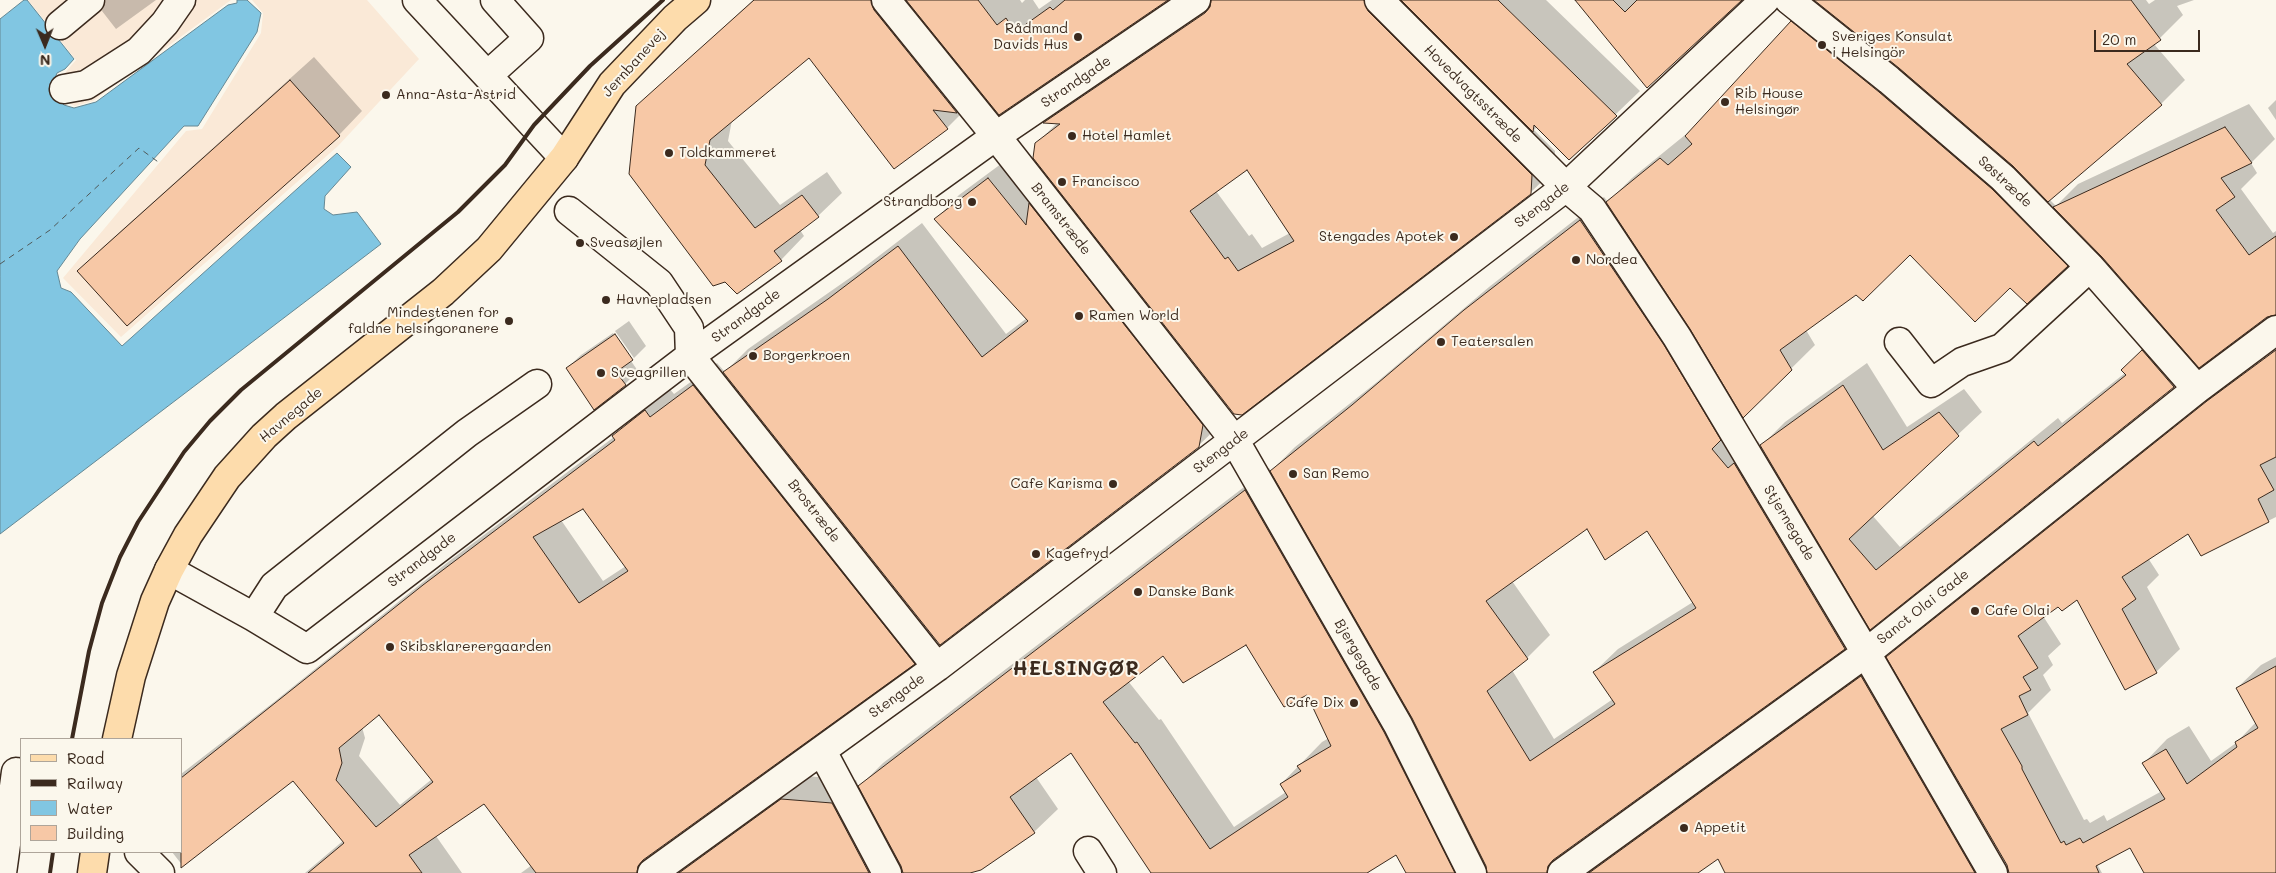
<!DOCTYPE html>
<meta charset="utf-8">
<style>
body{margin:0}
#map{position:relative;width:2276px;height:873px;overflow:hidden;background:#fbf7ec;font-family:Mali,sans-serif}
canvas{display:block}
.legend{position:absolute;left:20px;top:738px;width:162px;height:115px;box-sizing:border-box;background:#fbf7ec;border:1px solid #aea59a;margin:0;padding:6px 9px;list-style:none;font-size:15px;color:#3b2a1e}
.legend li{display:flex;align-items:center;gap:10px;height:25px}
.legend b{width:25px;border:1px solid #aea59a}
.north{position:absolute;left:20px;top:20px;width:50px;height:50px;-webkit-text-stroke:4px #fbf7ec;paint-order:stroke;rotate:179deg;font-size:14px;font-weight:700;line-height:20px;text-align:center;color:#3b2a1e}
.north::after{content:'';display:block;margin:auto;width:18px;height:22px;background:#3b2a1e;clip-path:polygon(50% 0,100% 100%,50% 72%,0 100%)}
.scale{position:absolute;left:2094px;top:30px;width:106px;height:22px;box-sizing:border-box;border:2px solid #3b2a1e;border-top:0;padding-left:6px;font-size:15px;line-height:18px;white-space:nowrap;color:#3b2a1e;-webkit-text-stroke:4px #fbf7ec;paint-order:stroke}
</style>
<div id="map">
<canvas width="2276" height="873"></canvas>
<ul class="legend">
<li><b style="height:6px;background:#fddcac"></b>Road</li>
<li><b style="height:6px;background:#3b2a1e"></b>Railway</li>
<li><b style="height:14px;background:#81c6e2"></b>Water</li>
<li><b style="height:14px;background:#f7c8a6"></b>Building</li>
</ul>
<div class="north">N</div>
<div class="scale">20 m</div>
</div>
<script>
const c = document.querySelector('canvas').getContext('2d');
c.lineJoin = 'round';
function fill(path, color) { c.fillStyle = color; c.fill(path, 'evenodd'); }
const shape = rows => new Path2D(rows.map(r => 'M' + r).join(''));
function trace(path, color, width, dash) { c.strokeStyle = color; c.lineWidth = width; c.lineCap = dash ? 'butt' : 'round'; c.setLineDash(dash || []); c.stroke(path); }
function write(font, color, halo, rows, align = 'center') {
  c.font = font + ' Mali,sans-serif'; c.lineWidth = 4; c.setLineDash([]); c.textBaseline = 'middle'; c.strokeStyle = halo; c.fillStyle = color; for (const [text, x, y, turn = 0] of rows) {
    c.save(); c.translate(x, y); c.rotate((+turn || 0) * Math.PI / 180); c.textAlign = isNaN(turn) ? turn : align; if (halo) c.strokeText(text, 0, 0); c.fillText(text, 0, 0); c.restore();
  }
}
fill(shape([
 [28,0,231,0,93,101,75,106,61,99,57,82,76,60],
 [252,0,367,0,419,59,338,146,121,337,63,278,186,131,202,129,261,33,263,13]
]), '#fae9d7');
const water = shape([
 [24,0,27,0,74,59,65,69,57,73,53,83,59,100,64,105,74,108,96,102,228,5,237,3,237,0,247,0,261,13,257,32,198,126,184,126,80,239,57,271,61,288,71,292,122,346,337,153,351,167,325,196,324,209,333,215,357,212,381,244,0,534,0,19,24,0]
]);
fill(water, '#81c6e2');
trace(water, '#658894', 1);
fill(shape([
 [106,0,156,0,116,29,102,11],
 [753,0,1020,0,1022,3,1025,0,1033,0,1039,9,1052,0,1166,0,980,89,968,101,971,104,947,128,809,57,732,120,728,141,780,205,827,172,842,193,818,216,800,230,804,236,781,260,637,107],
 [1212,0,1546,0,1640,91,1569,159,1537,127,1534,130,1555,151,1555,169,1530,193,1226,402,1223,422,1198,446,937,640,914,663,660,846,660,851,805,776,856,780,859,787,883,763,1269,468,1271,471,1295,447,1377,382,1489,287,1604,197,1608,202,1632,178,1685,135,1686,136,1814,0,2146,0,2149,4,2155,0,2194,0,2177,6,2183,15,2154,44,2185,80,2161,104,2049,199,2056,206,2078,184,2249,104,2275,139,2251,163,2257,173,2241,189,2273,233,2276,231,2276,313,2266,316,2197,363,2174,386,1871,628,1868,624,1844,648,1570,846,1569,850,1572,858,1885,653,1887,657,1911,634,2276,345,2276,517,2201,554,2188,532,2148,558,2159,575,2147,587,2180,649,2156,672,2077,598,2058,605,2043,616,2061,644,2048,656,2053,665,2043,675,2051,690,2028,713,2084,820,2087,819,2090,823,2104,815,2107,821,2162,791,2144,763,2167,739,2189,726,2211,761,2236,743,2256,722,2237,688,2261,665,2276,657,2276,873,2145,873,2131,847,2097,864,2102,873,1727,873,1718,857,1696,873,1407,873,1397,854,1368,871,1369,873,1153,873,1071,751,1036,777,1058,809,1034,832,980,868,968,873,521,873,532,865,485,802,436,836,462,873,305,873,344,840,293,780,183,866,172,852,181,852,181,774,274,702,448,562,614,437,637,412,669,388,674,394,717,363,725,372,748,349,854,275,922,223,1006,334,1027,318,936,219,959,195,1013,155,1042,191,1053,181,1036,144,1057,123,1046,122,1069,99],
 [1248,168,1290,233,1262,248,1252,234,1249,236,1216,191],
 [2090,243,2166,328,2123,370,2125,373,2062,423,2058,418,1900,547,1872,515,1982,412,1964,389,1907,427,1867,363,1785,422,1761,446,1758,441,1752,446,1734,425,1815,345,1806,330,1910,253,2010,286,2067,266],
 [584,507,626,566,603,581,561,520],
 [1587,527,1648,529,1693,602,1618,649,1594,672,1613,699,1554,739,1512,670,1527,658,1550,635,1512,581],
 [1247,644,1307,693,1329,738,1322,742,1281,784,1286,792,1234,827,1161,719,1159,720,1128,681,1163,654],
 [380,713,432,779,400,805,359,756,365,738,362,727],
 [1576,0,1741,0,1647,87],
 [314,57,362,111,339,135,79,271,103,247],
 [2276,100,2276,120,2268,108],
 [629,321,646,346,634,358,615,331],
 [613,333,631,359,633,359,631,361,638,371,625,384,567,368,581,355]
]), '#0003');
trace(shape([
 [0,264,50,230,139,148,161,164]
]), '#505959', 1, [6, 5]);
const building = shape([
 [754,0,871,0,874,10,957,113,933,110,948,129,894,169,809,58,710,140,705,165,755,228,802,195,819,217,774,251,782,261,737,294,725,282,713,286,629,174,636,106,754,0],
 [906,0,978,0,997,25,1006,18,1015,32,1050,7,1053,10,1065,0,1168,0,999,115,906,0],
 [1211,0,1364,0,1368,11,1532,175,1531,194,1242,415,1234,414,1033,158,1035,143,1060,124,1043,123,1205,13,1210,7,1211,0],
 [1247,170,1294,241,1238,271,1228,257,1225,259,1190,211,1247,170],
 [1401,0,1498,0,1617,116,1569,160,1534,125,1533,132,1401,0],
 [1575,0,1613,0,1625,12,1637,0,1742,0,1647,88,1575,0],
 [1814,0,2131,0,2161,40,2127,64,2162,105,2048,202,2013,166,1899,68,1814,0],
 [1791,21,1879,92,1992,189,2068,266,2027,304,2010,288,1975,322,1910,255,1863,301,1856,295,1780,350,1792,370,1743,418,1690,329,1606,202,1660,158,1668,165,1692,144,1685,136,1791,21],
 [290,80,340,136,127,326,77,271,290,80],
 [2225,127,2252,163,2221,178,2235,197,2216,210,2249,255,2276,236,2276,315,2267,317,2199,368,2102,257,2053,207,2225,127],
 [988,178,1026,225,1029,203,1203,425,1199,447,940,645,723,372,828,299,898,246,982,357,1028,321,934,219,988,178],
 [1580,220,1664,345,1721,440,1712,449,1728,468,1734,463,1845,649,1553,860,1548,866,1547,873,1487,873,1486,866,1412,718,1270,471,1352,405,1464,310,1580,220],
 [1587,529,1605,560,1647,531,1696,608,1593,672,1615,704,1530,761,1487,691,1528,659,1486,601,1587,529],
 [615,334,633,360,616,372,626,385,594,410,566,368,615,334],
 [2142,350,2174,387,1870,630,1760,445,1843,385,1883,450,1939,412,1959,436,1849,539,1876,570,2034,441,2038,446,2126,375,2121,370,2142,350],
 [2276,350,2276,457,2260,465,2274,490,2258,499,2269,522,2201,556,2188,534,2122,577,2136,599,2122,609,2157,673,2125,690,2077,600,2062,611,2058,607,2018,636,2038,668,2023,677,2031,690,2019,696,2028,715,2001,729,2022,766,2022,769,2061,843,2064,841,2066,845,2080,838,2083,843,2165,799,2142,763,2166,749,2187,784,2237,747,2235,742,2258,728,2236,688,2276,666,2276,873,2144,873,2130,848,2096,866,2099,873,2009,873,2007,865,1886,657,2207,401,2276,350],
 [693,385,915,664,643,860,638,866,637,873,536,873,484,804,409,855,422,873,308,873,344,843,293,781,181,868,181,778,423,585,615,440,612,436,645,410,650,417,693,385],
 [583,509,628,571,579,603,533,537,583,509],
 [379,715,433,782,376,827,336,780,342,763,339,748,379,715],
 [1245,490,1384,732,1455,873,1406,873,1396,855,1367,873,1151,873,1071,753,1010,797,1035,833,981,870,970,873,903,873,901,866,858,786,1245,490],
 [1246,645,1284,707,1307,695,1331,746,1297,766,1301,771,1280,784,1288,797,1210,849,1137,742,1135,743,1103,702,1163,656,1183,683,1246,645],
 [1861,676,1975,873,1725,873,1718,859,1698,873,1589,873,1861,676],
 [781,799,832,803,869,873,679,873,781,799]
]);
fill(building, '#f7c8a6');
trace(building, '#3b2a1e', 1);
const minor = shape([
 [417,0,564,158],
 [886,0,996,136,1235,441,1398,725,1472,873],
 [1379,0,1566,187,1592,209,1677,337,1866,653,1993,873],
 [1789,0,1889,80,2003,178,2090,267,2197,389],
 [60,25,90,0],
 [488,75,529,38,495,0],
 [64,89,86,85,139,51,165,23,181,0],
 [569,211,659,283,689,328,690,356,937,667],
 [1899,342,1931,383,1962,362,2002,348,2090,267],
 [169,570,254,617,307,649,690,356,996,136,1196,0],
 [254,617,274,586,467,433,537,384],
 [822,751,887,873],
 [1088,851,1102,873],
 [139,852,160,873],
 [2,873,16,772,21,773],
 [652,873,937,667,1566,187,1765,0],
 [1562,873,1866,653,2197,389,2276,330]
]);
const major = shape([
 [117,739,131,676,155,601,169,570,188,535,227,477,264,436,286,416,443,292,489,249,564,158,612,84,675,18,696,0],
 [92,873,95,852]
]);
trace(minor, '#3b2a1e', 31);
trace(major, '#3b2a1e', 31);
trace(minor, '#fbf7ec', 28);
trace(major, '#fddcac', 28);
trace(shape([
 [72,739,89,651,102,603,120,557,138,522,184,452,210,421,241,390,458,212,505,165,534,125,590,66,663,0],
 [50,873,53,852]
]), '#3b2a1e', 4);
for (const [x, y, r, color] of [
 [1078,37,5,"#3b2a1e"],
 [1822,45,5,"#3b2a1e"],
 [386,95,5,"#3b2a1e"],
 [1725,102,5,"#3b2a1e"],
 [1072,136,5,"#3b2a1e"],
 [669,153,5,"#3b2a1e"],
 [1062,182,5,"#3b2a1e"],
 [972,202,5,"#3b2a1e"],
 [1454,237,5,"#3b2a1e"],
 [580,243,5,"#3b2a1e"],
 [1576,260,5,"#3b2a1e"],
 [606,300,5,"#3b2a1e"],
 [1079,316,5,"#3b2a1e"],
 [509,321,5,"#3b2a1e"],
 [1441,342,5,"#3b2a1e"],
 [753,356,5,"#3b2a1e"],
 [601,373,5,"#3b2a1e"],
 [1293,474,5,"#3b2a1e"],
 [1113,484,5,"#3b2a1e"],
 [1036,554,5,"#3b2a1e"],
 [1138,592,5,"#3b2a1e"],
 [1975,611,5,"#3b2a1e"],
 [390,647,5,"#3b2a1e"],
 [1354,703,5,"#3b2a1e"],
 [1684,828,5,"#3b2a1e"]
]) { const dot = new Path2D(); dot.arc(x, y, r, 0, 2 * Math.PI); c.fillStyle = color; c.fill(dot); trace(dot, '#fbf7ec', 2); }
write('14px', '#3b2a1e', '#fbf7ec', [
 ["Rådmand",1068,29,"right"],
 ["Davids Hus",1068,45,"right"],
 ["Sveriges Konsulat",1832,37],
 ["i Helsingör",1832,53],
 ["Rib House",1735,94],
 ["Helsingør",1735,110],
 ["Anna-Asta-Astrid",396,95],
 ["Hotel Hamlet",1082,136],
 ["Toldkammeret",679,153],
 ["Francisco",1072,182],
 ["Strandborg",962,202,"right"],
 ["Stengades Apotek",1444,237,"right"],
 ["Sveasøjlen",590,243],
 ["Nordea",1586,260],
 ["Havnepladsen",616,300],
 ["Mindestenen for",499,313,"right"],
 ["faldne helsingoranere",499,329,"right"],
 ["Ramen World",1089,316],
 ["Teatersalen",1451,342],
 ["Borgerkroen",763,356],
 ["Sveagrillen",611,373],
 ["San Remo",1303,474],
 ["Cafe Karisma",1103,484,"right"],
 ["Kagefryd",1046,554],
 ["Danske Bank",1148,592],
 ["Cafe Olai",1985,611],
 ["Skibsklarerergaarden",400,647],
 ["Cafe Dix",1344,703,"right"],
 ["Appetit",1694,828]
], 'left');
write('14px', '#3b2a1e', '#fbf7ec', [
 ["Jernbanevej",634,63,-48],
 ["Strandgade",1076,82,-34],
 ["Hovedvagtsstræde",1473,94,45],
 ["Søstræde",2005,182,43],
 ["Stengade",1542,205,-38],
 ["Bramstræde",1061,219,52],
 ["Strandgade",746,316,-36],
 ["Havnegade",291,415,-40],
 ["Stengade",1221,451,-37],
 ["Brostræde",814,511,52],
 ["Stjernegade",1789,523,59],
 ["Strandgade",422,560,-37],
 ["Sanct Olai Gade",1923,607,-38],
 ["Bjergegade",1358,655,60],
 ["Stengade",897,696,-36]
]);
c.letterSpacing = '1px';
write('bold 19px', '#3b2a1e', '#fbf7ec', [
 ["HELSINGØR",1076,669]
]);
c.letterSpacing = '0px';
</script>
